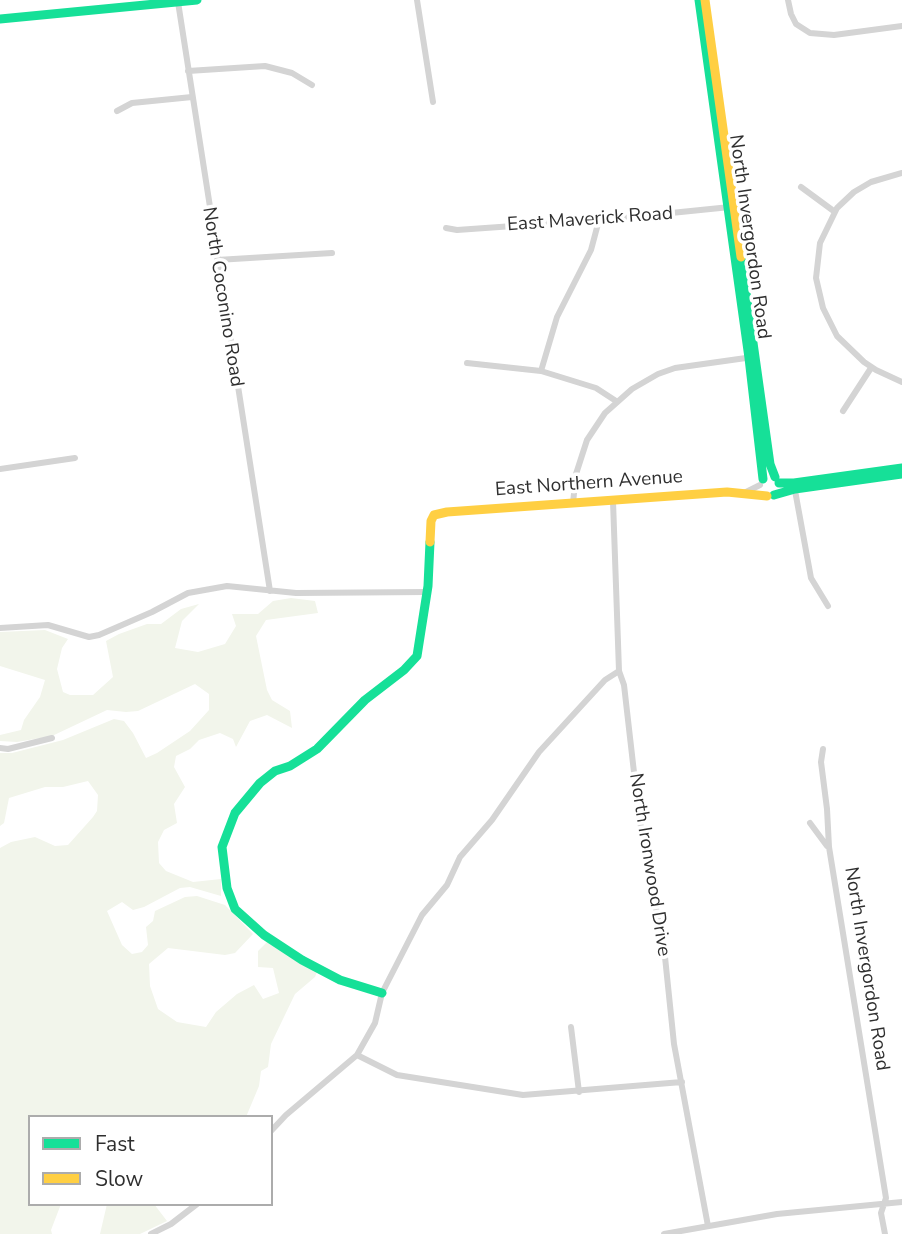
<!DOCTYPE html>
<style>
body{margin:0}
#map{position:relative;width:902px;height:1234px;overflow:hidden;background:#fff;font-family:"Nunito Sans",sans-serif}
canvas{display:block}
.legend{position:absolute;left:28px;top:1115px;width:245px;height:91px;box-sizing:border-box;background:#fff;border:2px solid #acacac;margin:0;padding:9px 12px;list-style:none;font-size:21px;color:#2f2f2f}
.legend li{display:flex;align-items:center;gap:14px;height:35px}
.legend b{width:35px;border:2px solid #acacac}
</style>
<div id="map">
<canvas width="902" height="1234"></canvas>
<ul class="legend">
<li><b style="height:9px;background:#16e098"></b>Fast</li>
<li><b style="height:9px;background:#ffcf43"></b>Slow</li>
</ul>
</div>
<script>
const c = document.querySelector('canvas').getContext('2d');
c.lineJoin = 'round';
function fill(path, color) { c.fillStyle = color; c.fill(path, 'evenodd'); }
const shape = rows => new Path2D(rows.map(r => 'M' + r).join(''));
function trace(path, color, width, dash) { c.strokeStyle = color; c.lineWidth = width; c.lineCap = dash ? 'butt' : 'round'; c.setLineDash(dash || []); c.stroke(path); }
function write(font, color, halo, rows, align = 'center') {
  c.font = font + ' "Nunito Sans",sans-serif'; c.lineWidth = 7; c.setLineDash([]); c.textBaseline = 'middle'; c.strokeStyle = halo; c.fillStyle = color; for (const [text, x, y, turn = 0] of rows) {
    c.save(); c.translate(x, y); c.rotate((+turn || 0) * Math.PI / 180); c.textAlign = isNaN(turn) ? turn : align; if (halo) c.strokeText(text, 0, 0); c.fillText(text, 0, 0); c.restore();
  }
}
fill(shape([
 [291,598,315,601,318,613,266,620,256,636,267,690,272,700,290,711,292,728,267,715,250,721,236,747,233,739,220,733,199,740,190,749,176,756,174,767,185,787,174,804,177,823,164,830,158,842,159,863,166,871,193,882,221,879,221,896,190,887,180,888,144,907,133,910,122,902,107,911,122,945,132,954,142,952,148,945,146,927,153,921,155,911,185,897,197,896,225,905,253,934,235,953,225,955,168,948,149,964,150,986,158,1009,177,1022,206,1027,216,1012,237,994,254,985,263,999,279,993,273,968,258,967,258,951,267,942,317,972,315,977,295,994,271,1044,268,1067,261,1071,259,1086,246,1117,30,1117,30,1204,61,1204,51,1230,52,1234,0,1234,0,848,11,842,35,837,55,846,68,845,93,817,97,811,98,795,88,781,63,787,45,787,9,798,4,823,0,826,0,753,12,753,63,740,114,719,124,721,133,733,146,758,157,753,190,731,209,710,209,694,195,684,138,711,126,712,107,710,52,736,17,742,0,741,0,735,21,730,24,720,40,697,45,680,0,666,0,632,45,630,68,639,62,648,57,669,63,692,70,695,93,695,113,677,106,641,119,634,147,624,161,624,181,609,199,604,182,621,175,648,198,652,225,644,236,626,232,614,258,614,273,601],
 [107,1204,154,1204,167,1221,140,1234,100,1234]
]), '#f2f5eb');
trace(shape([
 [417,0,433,102],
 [788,0,791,14,796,24,810,33,834,35,902,26],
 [178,2,270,591],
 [188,71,265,66,292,73,312,85],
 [117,111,132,103,192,97],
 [902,173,871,182,854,192,837,208,820,243,816,278,823,308,837,336,864,362,876,370,902,382],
 [801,187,835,212],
 [446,228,457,230,612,219,730,207],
 [217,260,332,253],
 [467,363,541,371,596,388,616,401],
 [541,371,557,317,591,250,599,220],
 [843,411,871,368],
 [0,469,75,458],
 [794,485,811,578,828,606],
 [746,492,760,485],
 [613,501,619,671,624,685,639,816,665,957,674,1044,708,1226],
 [573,503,576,474,587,440,605,413,632,389,658,374,675,368,753,357],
 [0,628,48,625,89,637,99,635,152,612,188,593,227,586,296,593,426,592],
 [0,748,8,749,52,738],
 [823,749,821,762,827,809,829,847,886,1198,881,1213,885,1234],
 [810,823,827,846],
 [571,1027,579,1092],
 [357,1055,397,1075,523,1095,682,1082],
 [271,1131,286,1115,357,1055,375,1023,382,993,422,915,447,885,460,857,492,820,539,752,605,680,619,671],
 [151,1234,171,1224,197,1204],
 [664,1234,777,1214,902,1202]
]), '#d4d4d4', 6);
trace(shape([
 [699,0,749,358,763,479],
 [0,19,197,0],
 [741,257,770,464,775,477],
 [779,483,794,483,902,468],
 [774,495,795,489,902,474],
 [382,993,340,980,302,960,264,935,235,909,227,888,222,847,235,813,260,783,275,771,290,766,317,749,365,700,404,670,417,656,428,586,430,542]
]), '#16e098', 9);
trace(shape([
 [705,0,741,257],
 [430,542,431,521,434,515,447,512,727,492,767,496]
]), '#ffcf43', 9);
write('19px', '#2f2f2f', '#fff', [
 ["East Maverick Road",590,220,-4],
 ["North Invergordon Road",749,237,82],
 ["North Coconino Road",222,297,81],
 ["East Northern Avenue",589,484,-4],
 ["North Ironwood Drive",649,865,81],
 ["North Invergordon Road",866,969,81]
]);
</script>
